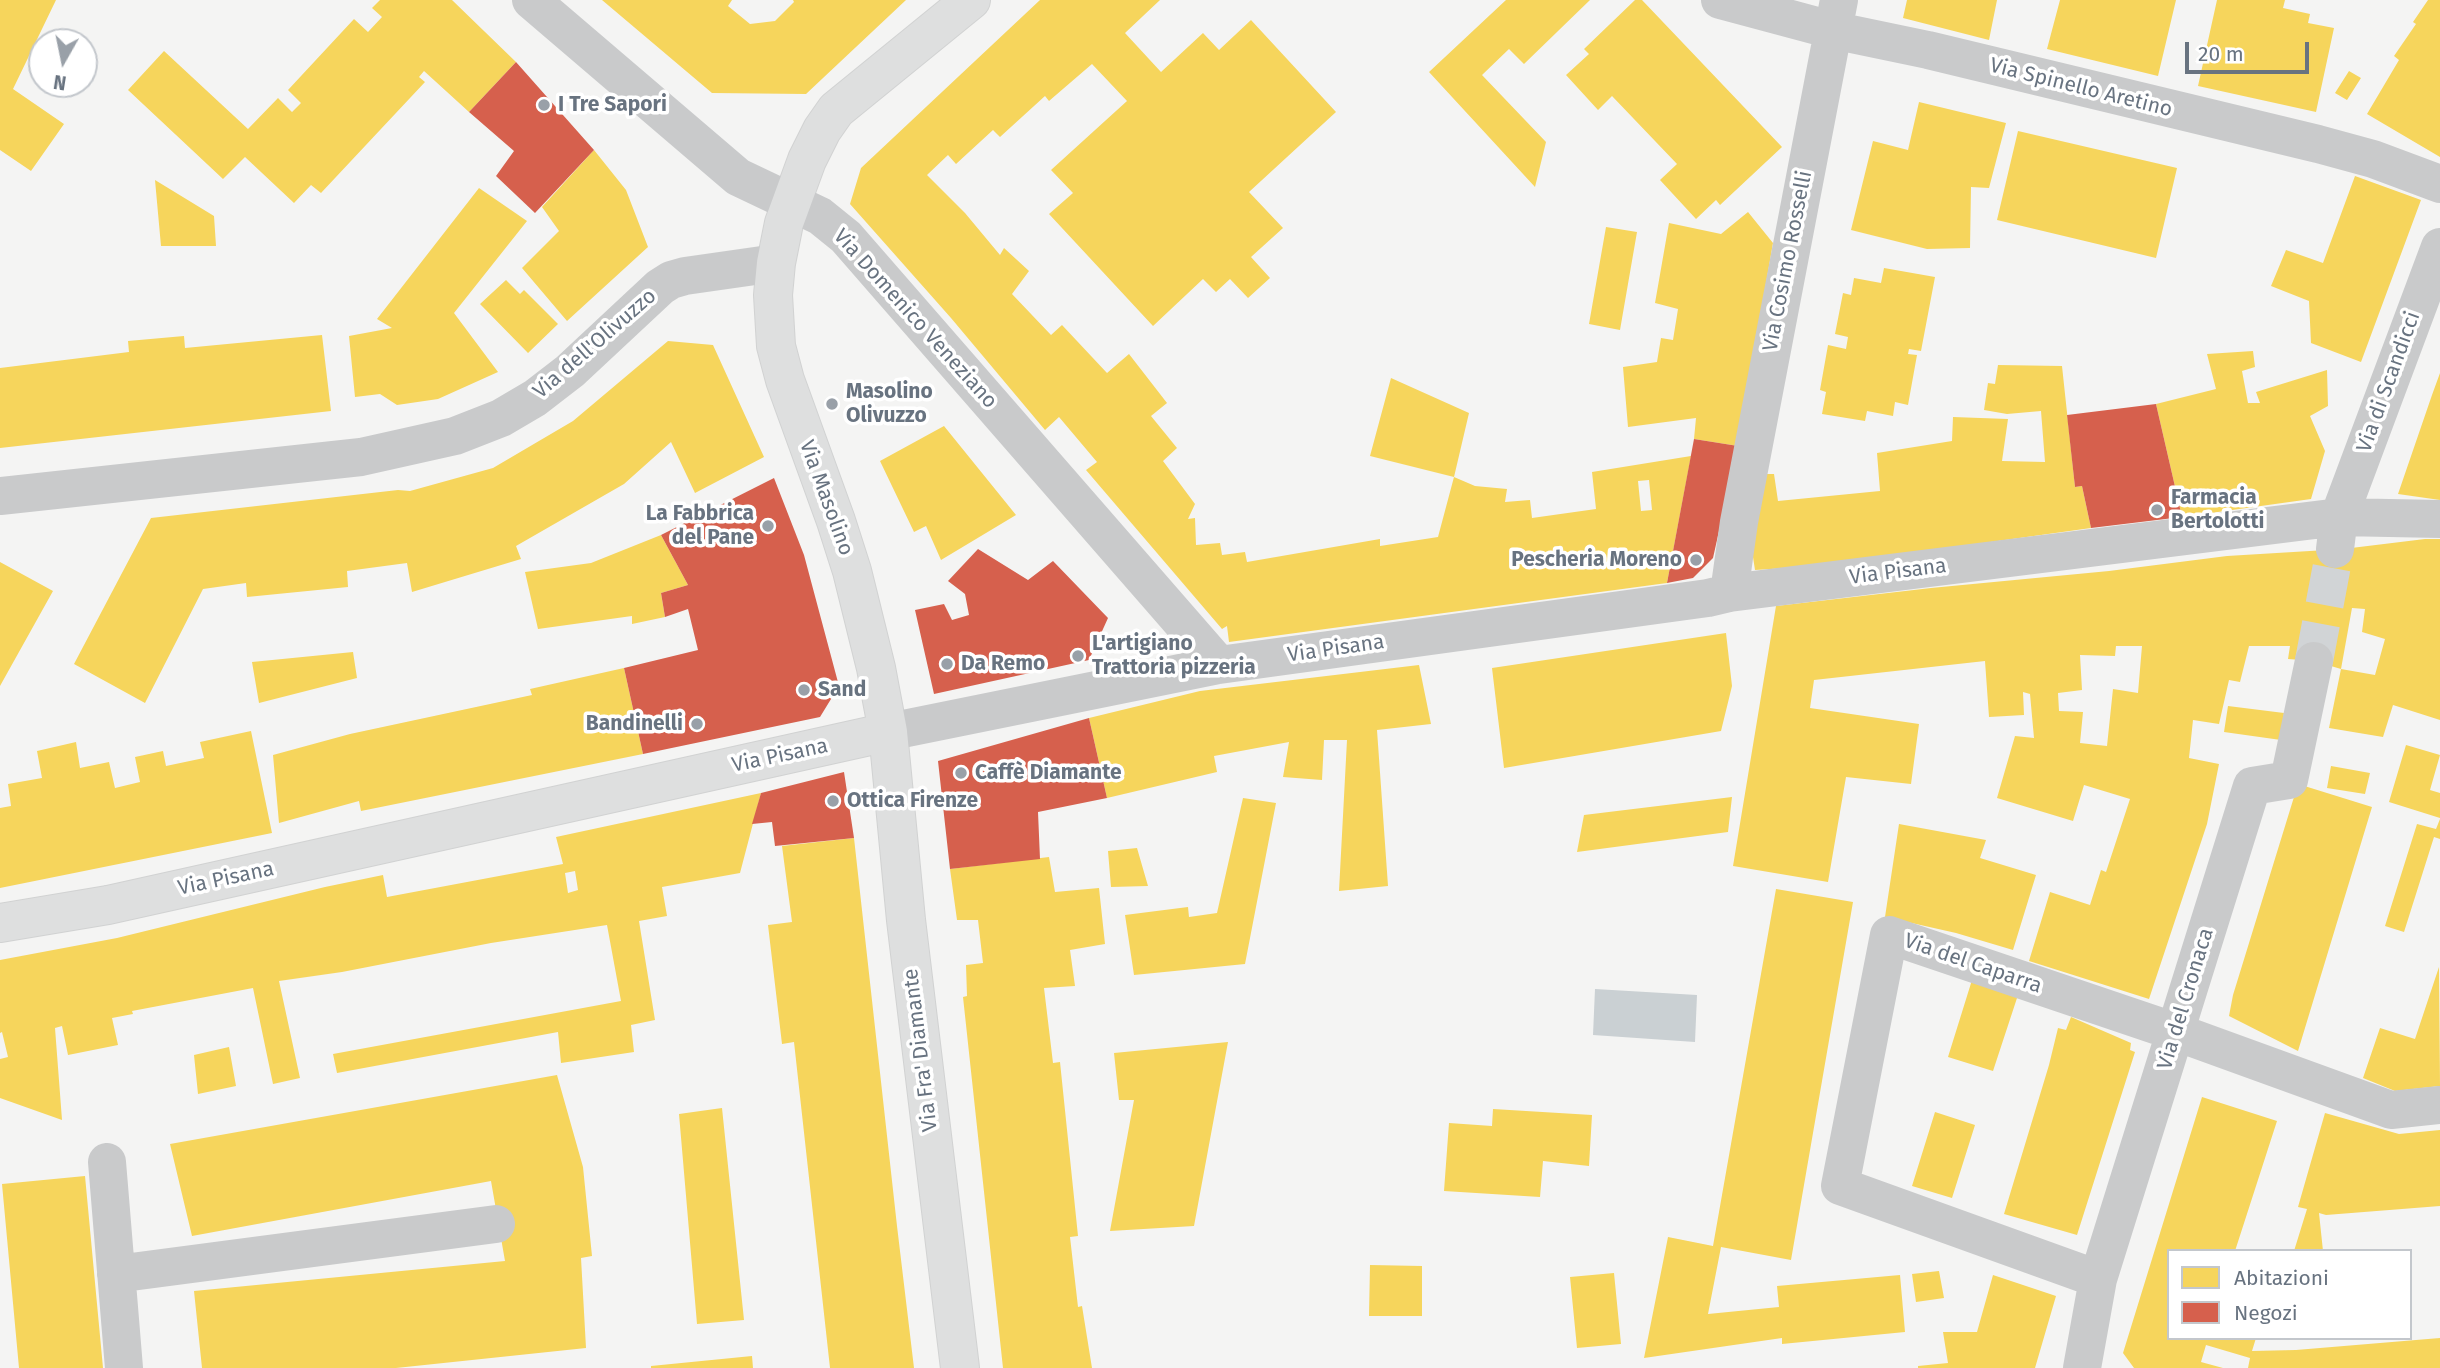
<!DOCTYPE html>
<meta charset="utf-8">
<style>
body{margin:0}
#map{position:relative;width:2440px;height:1368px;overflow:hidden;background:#f4f4f3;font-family:"Fira Sans",sans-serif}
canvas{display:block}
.legend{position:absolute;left:2167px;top:1249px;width:245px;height:91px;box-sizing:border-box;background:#fff;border:2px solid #c3c7cc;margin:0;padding:9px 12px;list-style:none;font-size:21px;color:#687380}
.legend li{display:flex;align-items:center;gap:14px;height:35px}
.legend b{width:35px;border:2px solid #c3c7cc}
.north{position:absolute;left:28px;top:28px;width:70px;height:70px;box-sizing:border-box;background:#fff;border:2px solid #c3c7cc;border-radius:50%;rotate:189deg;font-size:19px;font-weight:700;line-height:28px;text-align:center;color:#687380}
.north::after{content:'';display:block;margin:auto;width:24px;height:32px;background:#99a0a8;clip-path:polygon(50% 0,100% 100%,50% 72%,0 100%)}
.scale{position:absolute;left:2185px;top:42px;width:124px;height:32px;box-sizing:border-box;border:4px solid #687380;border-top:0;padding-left:9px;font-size:21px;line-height:24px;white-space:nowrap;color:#687380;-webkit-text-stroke:5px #fff;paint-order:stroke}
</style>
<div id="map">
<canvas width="2440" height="1368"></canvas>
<ul class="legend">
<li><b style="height:19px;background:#f6d55c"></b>Abitazioni</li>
<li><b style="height:19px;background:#d6604d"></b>Negozi</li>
</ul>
<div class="north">N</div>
<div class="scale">20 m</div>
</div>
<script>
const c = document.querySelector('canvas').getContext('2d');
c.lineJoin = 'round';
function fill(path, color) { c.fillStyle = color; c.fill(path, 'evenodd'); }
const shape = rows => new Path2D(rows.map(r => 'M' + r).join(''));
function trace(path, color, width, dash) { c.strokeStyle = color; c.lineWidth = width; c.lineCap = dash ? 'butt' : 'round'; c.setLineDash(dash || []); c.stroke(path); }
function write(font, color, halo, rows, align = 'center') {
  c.font = font + ' "Fira Sans",sans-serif'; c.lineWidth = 7; c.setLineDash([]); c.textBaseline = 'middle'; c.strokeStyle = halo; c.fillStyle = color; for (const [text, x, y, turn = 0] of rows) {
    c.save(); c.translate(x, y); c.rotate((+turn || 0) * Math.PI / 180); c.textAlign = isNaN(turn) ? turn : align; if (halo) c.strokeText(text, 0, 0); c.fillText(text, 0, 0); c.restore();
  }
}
fill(shape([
 [1595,989,1697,995,1695,1042,1593,1035]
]), '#cad0d3');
fill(shape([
 [0,0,56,0,13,89,64,124,31,171,0,150],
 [380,0,452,0,516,62,469,112,424,71,419,77,425,82,321,193,311,185,294,203,245,157,223,179,128,90,164,51,248,129,278,98,292,112,301,103,288,90,354,19,368,32,382,17,372,8],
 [602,0,732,0,728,6,750,24,775,21,794,2,793,0,906,0,806,94,712,93],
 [1040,0,1160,0,1125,33,1161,72,1203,33,1219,50,1251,20,1336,112,1249,192,1283,228,1251,257,1270,278,1248,298,1230,279,1216,292,1203,279,1153,326,1049,214,1073,193,1051,170,1127,101,1092,64,1049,101,1045,96,1000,137,993,130,956,164,948,155,927,175,965,213,1000,255,1004,248,1029,271,1012,294,1051,335,1062,325,1107,373,1129,354,1167,403,1151,416,1177,448,1163,461,1195,504,1188,519,1195,518,1196,545,1220,543,1222,555,1245,552,1247,562,1380,539,1380,546,1438,537,1454,477,1475,486,1507,489,1505,502,1530,500,1532,518,1596,509,1592,472,1691,456,1667,583,1229,642,1227,626,1222,629,1086,470,1097,462,1059,417,1045,430,951,318,850,204,861,168],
 [1649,480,1652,510,1641,511,1638,481],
 [1506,0,1590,0,1524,64,1509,49,1482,75,1546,142,1535,187,1429,72],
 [1635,0,1642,0,1782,147,1720,205,1716,200,1696,219,1660,180,1677,164,1612,96,1598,110,1566,75,1589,54,1584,49],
 [1907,0,1997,0,1989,40,1903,18],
 [2060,0,2176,0,2158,76,2047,49],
 [2217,0,2285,0,2283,8,2310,14,2308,23,2334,28,2316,112,2198,86],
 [2428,0,2440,0,2440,157,2367,114,2399,60,2394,56,2416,24,2413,22],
 [2349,71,2361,78,2347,100,2335,93],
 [1919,102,2006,123,1989,188,1971,187,1970,248,1927,249,1851,230,1873,141,1908,150],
 [2018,131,2177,168,2156,258,1997,220],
 [594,150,626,190,648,247,567,321,522,268,559,231,542,207],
 [2355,176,2421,200,2361,362,2311,343,2309,301,2271,286,2286,250,2323,263],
 [155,180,214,216,216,246,161,246],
 [479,188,527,221,454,313,498,372,438,399,397,405,380,394,355,397,349,336,392,328,377,319],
 [1748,212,1773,243,1738,446,1694,439,1696,418,1628,427,1623,367,1657,362,1661,338,1673,340,1678,309,1655,303,1669,223,1721,234],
 [1606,227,1637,232,1620,330,1589,324],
 [1884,268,1935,277,1921,351,1909,349,1908,354,1917,355,1908,405,1895,402,1893,416,1867,411,1865,421,1822,414,1826,392,1820,390,1828,345,1846,349,1848,337,1835,334,1843,293,1851,295,1854,278,1881,283],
 [506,280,520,294,524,290,558,324,528,353,480,304],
 [322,335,331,411,0,448,0,368,129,352,128,341,184,336,185,348],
 [668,341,713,345,764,457,695,493,671,442,624,484,516,546,521,559,412,592,407,563,347,571,348,587,247,597,246,583,203,589,145,703,74,664,151,518,398,490,410,491,493,468,573,421],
 [2253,351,2255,367,2242,371,2248,403,2260,403,2256,392,2327,370,2328,406,2310,416,2325,451,2311,499,2182,517,2156,404,2216,389,2207,354],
 [1998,365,2062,366,2075,487,2082,486,2091,528,1819,566,1755,570,1749,531,1765,474,1774,474,1778,501,1880,491,1877,453,1952,441,1953,417,2008,419,2002,461,2045,462,2041,411,2007,414,1984,410,1988,383,1995,384],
 [2440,373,2440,500,2398,494,2432,395],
 [1391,378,1469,413,1454,477,1370,456],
 [944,426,1016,515,941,560,926,526,914,532,880,461],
 [661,535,688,585,661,593,665,617,632,624,632,616,538,629,525,572,591,563],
 [2425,539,2440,539,2440,720,2393,705,2383,737,2329,728,2341,669,2375,675,2385,639,2362,632,2365,609,2352,608,2341,669,2314,661,2288,659,2290,646,2249,646,2240,682,2229,680,2219,724,2193,720,2189,758,2219,764,2207,824,2149,999,2029,961,2050,892,2090,905,2101,870,2106,872,2130,799,2084,785,2073,821,1997,798,2015,736,2034,738,2030,694,2023,692,2024,715,1989,717,1985,661,1814,680,1810,708,1919,724,1911,784,1846,777,1828,882,1733,866,1776,606,1931,588,2109,571,2227,556,2343,549],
 [2116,646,2142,646,2138,693,2113,689,2107,746,2080,743,2083,712,2059,711,2058,693,2082,690,2080,655,2115,656],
 [0,562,53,591,0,686],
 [1726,633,1732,686,1721,731,1504,768,1492,668],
 [353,652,357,678,259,703,252,662],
 [1419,665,1431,724,1377,730,1388,886,1339,891,1347,740,1324,740,1322,780,1283,777,1289,742,1214,756,1217,772,1107,798,1089,718,1200,691],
 [624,668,643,754,361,811,359,801,279,823,273,755,350,734,532,695,530,689],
 [2228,706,2284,713,2281,740,2224,732],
 [251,731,272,833,0,888,0,808,11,806,8,784,42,778,37,751,76,742,80,768,109,762,115,788,140,782,135,757,163,751,166,766,204,758,200,742],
 [2406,745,2440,755,2430,790,2440,793,2440,818,2389,802],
 [2331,766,2370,773,2365,794,2327,788],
 [2298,784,2372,807,2298,1051,2229,1016,2233,995],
 [761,793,740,873,662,887,667,916,639,921,655,1020,631,1025,634,1052,561,1063,558,1032,337,1073,333,1054,621,1001,607,925,491,943,342,972,279,981,300,1078,273,1084,253,988,132,1011,133,1014,112,1018,118,1045,68,1055,62,1026,55,1028,62,1120,0,1098,0,1059,8,1057,2,1032,0,1033,0,960,117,938,325,887,383,875,387,897,563,864,556,837],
 [575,871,578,890,568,893,565,873],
 [1732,797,1728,832,1577,852,1584,815],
 [1243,798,1276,803,1245,964,1134,975,1125,915,1188,907,1189,917,1217,913],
 [2440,819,2440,839,2434,837,2404,932,2385,926,2417,824,2436,829],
 [1899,824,1986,840,1980,858,2036,875,2013,950,1956,933,1885,917],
 [854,838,897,1226,914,1368,830,1368,794,1042,782,1044,768,925,792,922,782,846],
 [1137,848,1148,886,1111,887,1108,851],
 [1049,857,1055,892,1099,888,1105,944,1070,950,1075,986,1044,988,1053,1063,1060,1062,1078,1236,1070,1237,1078,1307,1082,1306,1092,1368,1003,1368,963,997,967,996,966,965,983,963,978,920,957,920,950,869],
 [1776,889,1853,902,1791,1260,1721,1247,1708,1314,1779,1307,1777,1286,1900,1275,1905,1332,1782,1344,1782,1338,1644,1358,1668,1237,1713,1246],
 [2439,967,2440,1086,2395,1091,2363,1078,2380,1028,2415,1039],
 [1972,980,2018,995,1993,1071,1948,1057],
 [2071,1017,2131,1043,2130,1050,2135,1052,2077,1235,2004,1214,2049,1065,2058,1028,2066,1030],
 [1228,1042,1194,1226,1110,1231,1134,1100,1119,1100,1114,1053],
 [229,1047,236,1086,198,1094,194,1055],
 [557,1075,583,1167,592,1256,581,1258,586,1348,396,1368,202,1368,194,1291,505,1261,491,1181,192,1236,170,1144],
 [2202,1097,2277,1121,2235,1251,2169,1251,2169,1338,2256,1338,2252,1351,2296,1350,2440,1338,2440,1368,2248,1368,2250,1358,2206,1345,2201,1362,2223,1368,2134,1368,2123,1353],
 [722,1108,744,1320,697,1324,679,1114],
 [1493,1109,1592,1115,1589,1166,1543,1161,1540,1197,1444,1191,1449,1123,1492,1126],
 [1935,1112,1975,1125,1952,1198,1912,1186],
 [2325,1113,2399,1134,2440,1130,2440,1206,2326,1215,2319,1213,2323,1251,2294,1251,2307,1209,2298,1207],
 [85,1176,103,1368,19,1368,2,1184],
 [1370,1265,1422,1266,1422,1316,1369,1316],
 [1939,1271,1944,1298,1916,1302,1912,1274],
 [1614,1273,1621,1344,1577,1348,1570,1277],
 [1993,1275,2056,1296,2035,1368,1918,1368,1918,1366,1948,1363,1943,1332,1977,1332],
 [752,1356,753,1368,651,1368,651,1366]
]), '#f6d55c');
fill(shape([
 [516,62,594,150,535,213,496,176,514,151,469,112],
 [2156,404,2182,517,2091,528,2082,486,2075,487,2067,415],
 [1694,439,1738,446,1713,558,1693,578,1667,583],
 [774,478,804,555,839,686,820,717,643,754,624,668,698,650,688,609,665,617,661,593,688,585,661,535],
 [978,549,1028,580,1053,561,1108,618,1089,660,934,694,915,610,944,604,952,620,969,615,965,594,948,581],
 [1089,718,1107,798,1038,812,1040,859,950,869,938,761],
 [844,772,854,838,775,846,772,822,752,824,761,793]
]), '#d6604d');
trace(shape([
 [2314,661,2335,549]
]), '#d1d4d6', 38, [38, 19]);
const secondary = shape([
 [0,923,108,905,888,732],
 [960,1368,906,920,888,732,876,668,852,571,836,521,785,380,776,346,773,295,776,263,784,223,807,160,822,130,836,110,971,0]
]);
trace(secondary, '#d1d2d2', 40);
trace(shape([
 [531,0,738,177,820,216,846,237,1219,665],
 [1720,0,1832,30,1928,50,2318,144,2373,159,2440,184],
 [0,496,361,457,455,436,501,418,535,398,570,371,660,287,671,280,685,276,776,263],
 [2335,549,2339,517,2440,247],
 [1729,593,1739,522,1839,0],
 [888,732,1219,665,1708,598,1729,593,2339,517,2440,519],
 [107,1162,124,1368],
 [116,1274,496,1224],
 [2098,1279,1840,1186,1889,935,2176,1032,2391,1110,2440,1105],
 [2082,1368,2098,1279,2252,786,2289,780,2314,661]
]), '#c9cacb', 38);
trace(secondary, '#dedfdf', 38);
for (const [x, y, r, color] of [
 [544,105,7,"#99a0a8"],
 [832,404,7,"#99a0a8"],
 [2157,510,7,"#99a0a8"],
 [768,526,7,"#99a0a8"],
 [1696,560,7,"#99a0a8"],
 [1078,656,7,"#99a0a8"],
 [947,664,7,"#99a0a8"],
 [804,690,7,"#99a0a8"],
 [697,724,7,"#99a0a8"],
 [961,773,7,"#99a0a8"],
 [833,801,7,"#99a0a8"]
]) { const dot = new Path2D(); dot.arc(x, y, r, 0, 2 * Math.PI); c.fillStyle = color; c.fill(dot); trace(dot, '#fff', 2.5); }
write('21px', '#687380', '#fff', [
 ["Via Spinello Aretino",2081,88,14],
 ["Via Cosimo Rosselli",1788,261,-79],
 ["Via Domenico Veneziano",915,319,48],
 ["Via dell'Olivuzzo",595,344,-41],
 ["Via di Scandicci",2389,382,-70],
 ["Via Masolino",826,498,70],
 ["Via Pisana",1898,572,-7],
 ["Via Pisana",1336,649,-8],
 ["Via Pisana",780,756,-12],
 ["Via Pisana",226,879,-12],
 ["Via del Caparra",1973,964,19],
 ["Via del Cronaca",2186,999,-73],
 ["Via Fra' Diamante",921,1050,-97]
]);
write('bold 21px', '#687380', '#fff', [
 ["I Tre Sapori",558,105],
 ["Masolino",846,392],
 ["Olivuzzo",846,416],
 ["Farmacia",2171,498],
 ["Bertolotti",2171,522],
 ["La Fabbrica",754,514,"right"],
 ["del Pane",754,538,"right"],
 ["Pescheria Moreno",1682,560,"right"],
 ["L'artigiano",1092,644],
 ["Trattoria pizzeria",1092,668],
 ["Da Remo",961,664],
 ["Sand",818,690],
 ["Bandinelli",683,724,"right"],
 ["Caffè Diamante",975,773],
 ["Ottica Firenze",847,801]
], 'left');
</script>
